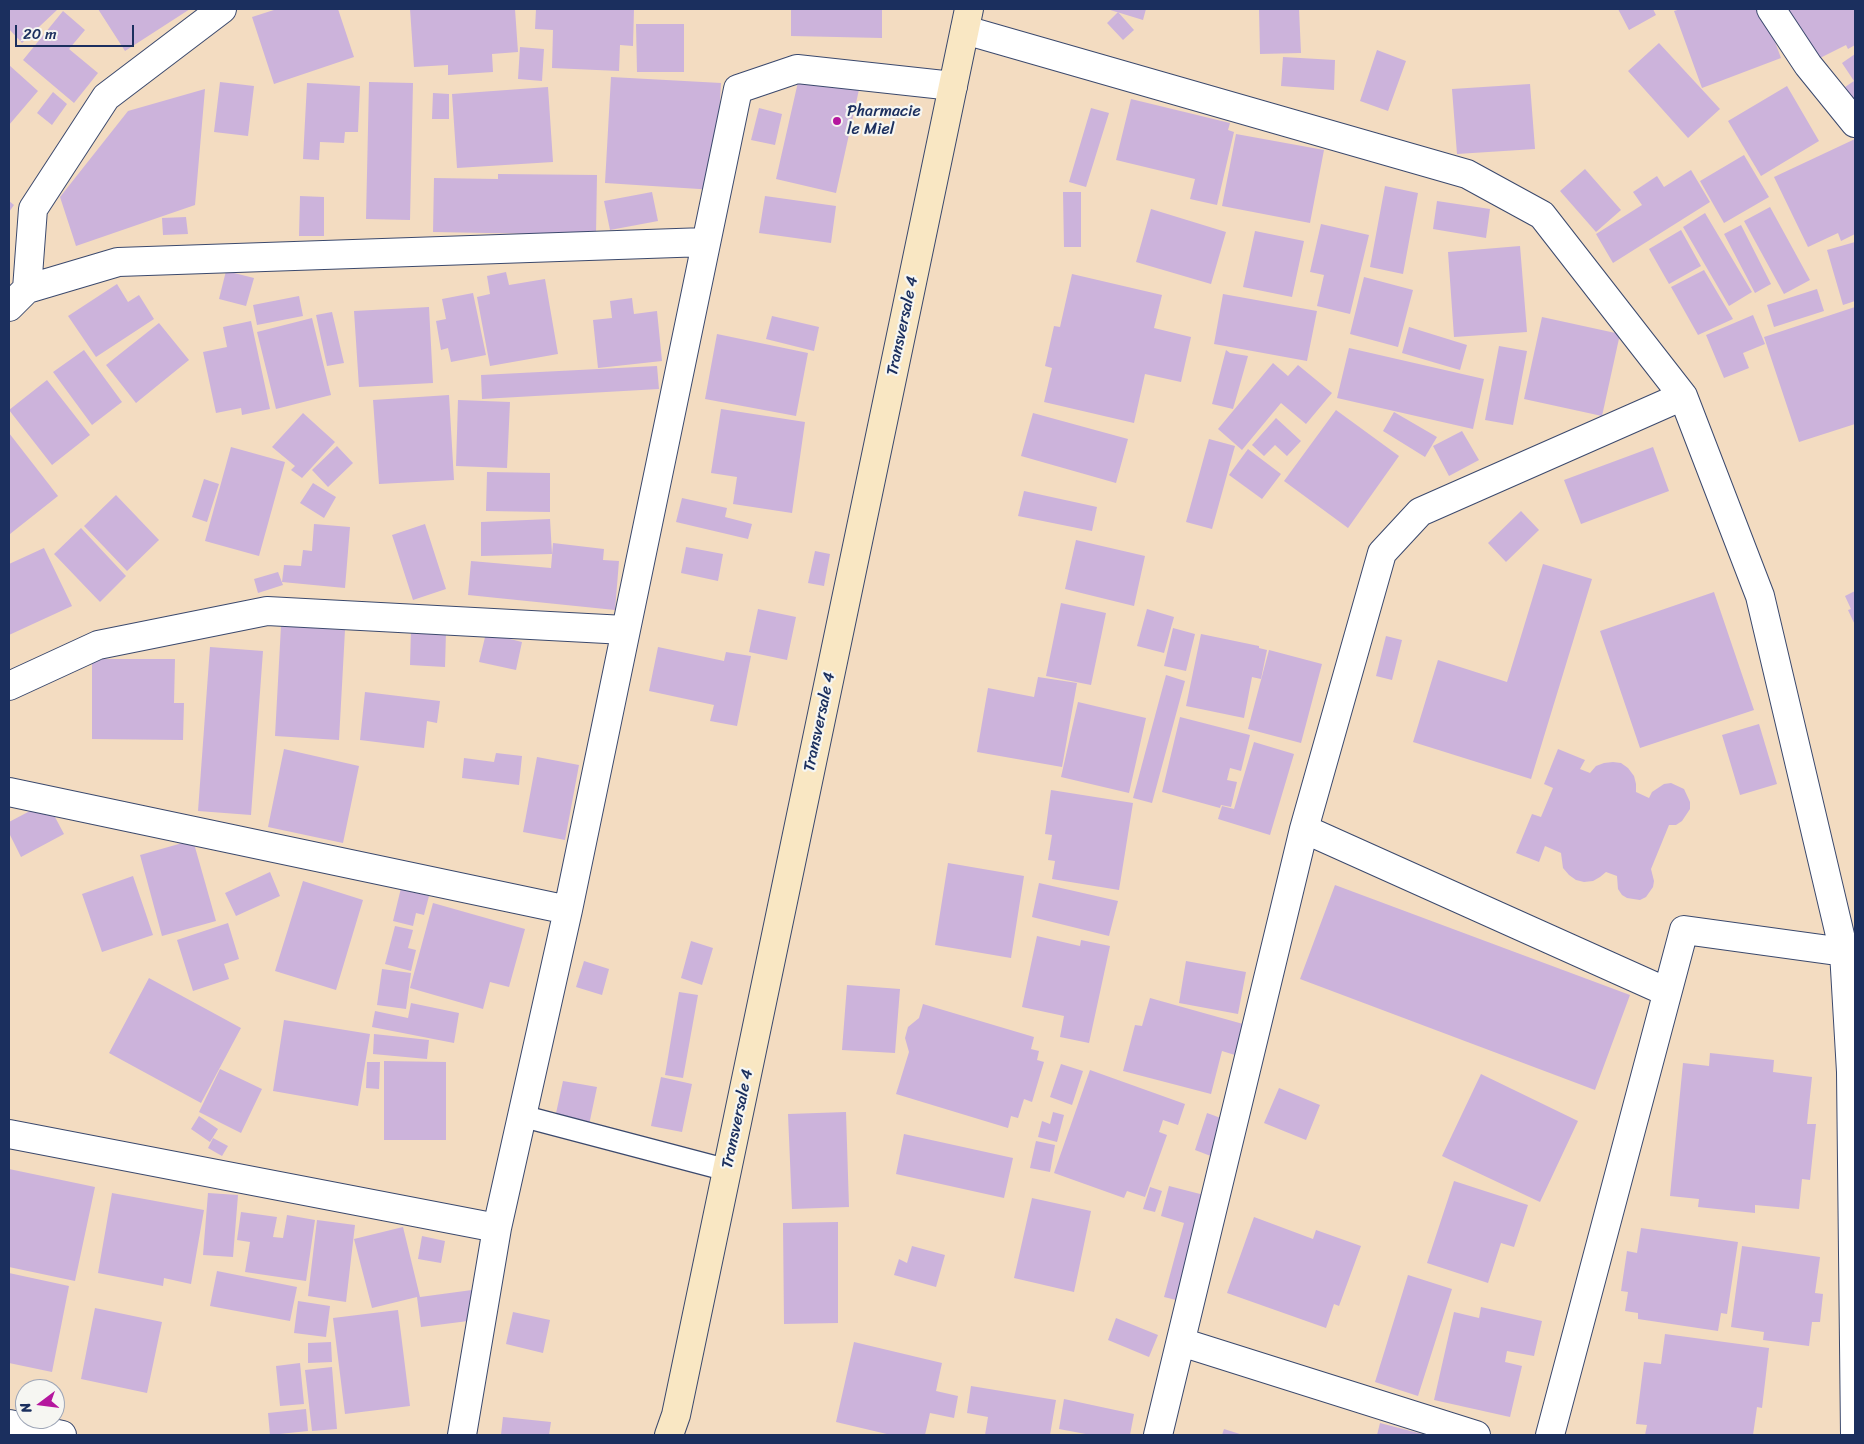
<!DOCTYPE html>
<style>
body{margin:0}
#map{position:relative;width:1864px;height:1444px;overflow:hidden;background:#f3dcc1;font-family:Sriracha,sans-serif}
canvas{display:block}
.frame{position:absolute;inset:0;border:10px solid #1b2f5e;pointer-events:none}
.north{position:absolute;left:15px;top:1379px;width:50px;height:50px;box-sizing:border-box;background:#f6f6f2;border:1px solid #9ea6b7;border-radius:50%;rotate:255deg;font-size:14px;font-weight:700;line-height:20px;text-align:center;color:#1b2f5e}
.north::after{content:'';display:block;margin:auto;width:18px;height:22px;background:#b5179e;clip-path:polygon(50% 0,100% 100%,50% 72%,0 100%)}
.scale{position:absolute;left:15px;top:25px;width:119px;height:22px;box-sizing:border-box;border:2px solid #1b2f5e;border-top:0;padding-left:6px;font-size:15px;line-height:18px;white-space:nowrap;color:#1b2f5e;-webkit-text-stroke:4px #f6f6f2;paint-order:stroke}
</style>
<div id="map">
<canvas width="1864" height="1444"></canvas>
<div class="frame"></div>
<div class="north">N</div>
<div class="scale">20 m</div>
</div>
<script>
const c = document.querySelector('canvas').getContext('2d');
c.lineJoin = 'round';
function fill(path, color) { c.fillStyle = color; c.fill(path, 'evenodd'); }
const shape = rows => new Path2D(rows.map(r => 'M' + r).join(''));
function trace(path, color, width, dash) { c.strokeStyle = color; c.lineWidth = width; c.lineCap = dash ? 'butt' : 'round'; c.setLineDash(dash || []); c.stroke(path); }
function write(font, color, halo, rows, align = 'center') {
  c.font = font + ' Sriracha,sans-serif'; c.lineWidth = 4.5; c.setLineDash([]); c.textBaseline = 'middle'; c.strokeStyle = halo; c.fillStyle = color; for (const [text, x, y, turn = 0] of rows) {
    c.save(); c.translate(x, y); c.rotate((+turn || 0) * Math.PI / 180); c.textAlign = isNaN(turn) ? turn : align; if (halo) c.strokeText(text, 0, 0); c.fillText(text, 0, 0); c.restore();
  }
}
fill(shape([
 [9,9,58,9,22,43,9,29],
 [98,9,190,9,125,51],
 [277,9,338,9,354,57,274,84,252,17],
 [410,9,515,9,518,52,492,54,493,72,448,75,448,65,414,67],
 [536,9,634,9,633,46,620,45,619,71,552,68,553,30,535,29],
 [791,9,882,9,882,38,791,36],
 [1107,9,1146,9,1143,20],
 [1259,9,1299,9,1301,53,1260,54],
 [1618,9,1653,9,1656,15,1629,30],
 [1681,9,1763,9,1781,58,1702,88,1674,11],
 [1783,9,1855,9,1855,45,1848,49,1846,45,1810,63],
 [63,11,85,30,69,49,98,73,74,103,23,60],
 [1118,12,1134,30,1123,40,1107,23],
 [636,24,684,24,684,72,637,72],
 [1659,43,1720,109,1688,138,1628,71],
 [520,47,544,49,542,81,518,79],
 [1377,50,1406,61,1388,111,1360,101],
 [1855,54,1855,102,1845,87,1854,81,1842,63],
 [1283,57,1335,60,1334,90,1281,86],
 [9,65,38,91,9,125],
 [611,77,721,83,715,190,605,183],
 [220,82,254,86,248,136,214,132],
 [369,82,413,83,410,220,366,219],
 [798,82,860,85,836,193,776,179],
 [307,83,360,86,358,132,345,132,344,143,320,142,319,160,303,159],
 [1530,84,1535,149,1457,154,1452,89],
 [1787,86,1819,141,1761,176,1728,121],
 [548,87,553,162,457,168,452,94],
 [205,89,195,205,76,246,60,197,128,111],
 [53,92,67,104,52,125,37,113],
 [433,93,449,94,449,119,432,119],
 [1131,99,1230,123,1228,130,1234,132,1217,205,1190,199,1195,179,1116,160],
 [759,108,782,114,775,145,751,140],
 [1091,108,1109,113,1086,187,1069,182],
 [1236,134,1324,150,1310,223,1222,206],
 [1855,139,1855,234,1841,241,1838,233,1808,247,1774,177],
 [1744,155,1769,197,1724,223,1700,181],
 [1585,169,1621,210,1596,232,1560,191],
 [1691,170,1710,202,1613,263,1596,234,1642,205,1633,192,1657,176,1664,187],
 [498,174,597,175,596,235,433,232,434,178,498,179],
 [1385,186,1418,193,1403,274,1370,267],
 [652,192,658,221,610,230,604,201],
 [1063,192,1081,192,1081,247,1064,247],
 [300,196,324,197,324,236,299,236],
 [765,196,836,206,831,243,759,233],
 [9,201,14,205,9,212],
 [1437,201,1490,209,1486,238,1433,229],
 [1770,207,1810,280,1784,294,1744,221],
 [1151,209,1226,232,1211,284,1136,262],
 [1705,213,1752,292,1729,306,1683,227],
 [186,217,188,234,163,235,162,218],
 [1321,224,1369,235,1350,314,1317,306,1324,275,1310,272],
 [1741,225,1771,284,1755,293,1724,234],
 [1681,230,1701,266,1669,284,1649,249],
 [1255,231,1304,241,1292,297,1243,287],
 [1855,242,1855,301,1843,305,1827,250],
 [1520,246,1527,332,1454,337,1448,252],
 [1704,270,1733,319,1698,335,1671,287],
 [226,271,254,278,246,306,219,299],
 [506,272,509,285,545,279,558,354,490,366,477,297,490,294,487,276],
 [1072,274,1162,295,1154,328,1191,337,1181,382,1145,374,1134,423,1044,402,1052,368,1045,366,1054,326,1060,327],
 [1364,277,1413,290,1398,347,1350,334],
 [117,284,128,302,139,295,154,319,96,357,68,316],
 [1817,289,1824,311,1774,327,1767,305],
 [473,293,486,355,451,362,448,348,441,350,436,321,446,319,442,299],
 [1223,294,1317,311,1307,361,1214,344],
 [299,296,303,316,257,325,253,305],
 [632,298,634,314,657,311,662,361,598,368,593,320,612,318,610,301],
 [429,307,433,383,359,387,354,311],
 [1855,307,1855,424,1799,442,1764,337],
 [332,312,344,363,327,366,316,315],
 [1753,315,1765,344,1743,353,1749,368,1724,378,1706,335],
 [772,316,819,327,814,351,766,339],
 [1542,317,1620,334,1602,416,1524,399],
 [312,318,331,395,276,409,257,332],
 [251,321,270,409,242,415,241,408,216,413,203,352,227,347,223,327],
 [159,323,189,360,136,403,106,365],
 [1409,327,1467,345,1460,370,1402,353],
 [717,334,808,353,796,416,705,399],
 [1499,346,1527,351,1513,425,1485,420],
 [1349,348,1484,379,1473,429,1337,398],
 [84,350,122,402,92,425,53,372],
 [1226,350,1230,353,1248,356,1233,409,1212,404],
 [1273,363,1288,376,1298,365,1332,393,1306,424,1281,403,1242,450,1218,429],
 [657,366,659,389,482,399,481,375],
 [47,380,90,435,52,465,9,410],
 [449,395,454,480,379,484,373,400],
 [458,400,510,402,507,468,456,466],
 [721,409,805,422,792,513,733,504,737,477,711,473],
 [1336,410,1399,456,1348,528,1284,481],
 [1394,412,1437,437,1425,457,1383,431],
 [303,413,335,442,302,478,291,470,295,466,272,447],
 [1033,413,1128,439,1116,483,1021,456],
 [1276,418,1301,441,1287,456,1275,445,1264,456,1252,445],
 [1462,431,1479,460,1449,476,1433,446],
 [9,433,58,496,10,534,9,533],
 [1209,439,1235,446,1212,529,1186,522],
 [337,446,353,463,328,487,312,470],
 [231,447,285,462,259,556,205,541],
 [1653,447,1669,491,1581,524,1564,480],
 [1248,449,1281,474,1262,499,1229,475],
 [487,472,550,473,550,512,486,511],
 [204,479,219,484,207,522,192,517],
 [313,483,336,497,324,518,300,503],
 [1024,491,1097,507,1092,531,1018,516],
 [116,495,159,540,127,571,84,526],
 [682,498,727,508,725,517,752,524,748,539,676,522],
 [1521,511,1539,530,1506,562,1488,543],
 [550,519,552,554,481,556,481,522],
 [314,524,350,527,345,588,282,582,284,565,301,566,303,550,312,551],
 [425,524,446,589,413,600,392,535],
 [81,528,126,576,100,602,54,554],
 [1076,540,1145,556,1134,606,1065,589],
 [553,543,604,549,603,560,619,561,615,610,468,595,471,561,551,568],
 [686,547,723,554,718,581,681,573],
 [44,548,72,606,9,635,9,564],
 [815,551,830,554,824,586,808,583],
 [1543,564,1592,579,1531,779,1413,742,1438,660,1507,682],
 [278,572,283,585,258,593,254,579],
 [1855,591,1855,625,1848,610,1851,609,1845,596],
 [1714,592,1754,710,1640,748,1600,631],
 [1061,603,1106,613,1091,685,1046,676],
 [758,609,796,617,787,660,749,652],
 [1147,609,1174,617,1164,653,1137,646],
 [281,626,345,630,339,740,275,736],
 [1173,628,1195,634,1186,671,1164,666],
 [411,630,446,632,445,667,410,665],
 [486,633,522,642,516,670,479,662],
 [1201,634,1259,646,1259,648,1267,650,1261,679,1252,677,1244,718,1186,706],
 [1386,636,1402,640,1392,680,1376,676],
 [210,647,263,651,251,815,198,811],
 [658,647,724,661,726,652,751,656,737,726,710,721,714,705,649,691],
 [1269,650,1322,664,1301,743,1248,729],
 [92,659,175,659,174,703,184,703,183,740,92,739],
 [1166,675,1185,681,1152,803,1133,798],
 [1038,677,1077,683,1062,767,977,752,988,688,1034,697],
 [365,692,440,701,437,723,427,721,424,748,360,740],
 [1078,702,1146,718,1129,793,1061,777],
 [1180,717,1250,735,1241,771,1230,768,1227,780,1237,782,1231,807,1221,805,1220,808,1162,792],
 [1759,724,1777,784,1740,795,1722,735],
 [1254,742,1294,754,1270,835,1218,819,1222,806,1234,809],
 [284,749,359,766,343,843,268,827],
 [1558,749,1585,760,1580,769,1590,773,1596,766,1604,763,1613,762,1621,763,1628,768,1634,776,1636,784,1636,792,1649,798,1652,792,1664,784,1671,783,1684,789,1690,802,1690,809,1682,821,1676,825,1669,825,1651,869,1654,881,1653,887,1646,897,1640,900,1627,898,1622,895,1618,889,1617,876,1606,872,1600,877,1593,881,1584,882,1576,880,1569,875,1563,868,1561,853,1545,846,1539,862,1516,853,1532,814,1541,817,1553,788,1544,784],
 [496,753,522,756,519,785,462,778,464,758,494,762],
 [537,757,579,765,565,840,523,832],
 [1051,790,1133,803,1119,890,1052,879,1055,861,1048,860,1052,835,1045,834],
 [47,802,64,834,21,857,9,833,9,822],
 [193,840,216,921,162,936,140,855],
 [948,863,1024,876,1011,958,935,945],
 [270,872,280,896,236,916,225,893],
 [133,876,153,935,102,952,82,894],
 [303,881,363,900,336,990,275,971],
 [1039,883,1118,901,1109,936,1032,917],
 [1335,885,1630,995,1595,1090,1300,979],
 [401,888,429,896,424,915,416,913,413,926,393,921],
 [433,903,525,929,509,987,490,982,483,1009,410,988],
 [228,923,239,959,224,964,229,979,193,991,177,940],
 [395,926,413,930,408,948,416,950,411,971,385,964],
 [1037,936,1080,946,1081,940,1110,946,1089,1043,1060,1037,1064,1016,1022,1007],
 [691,941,713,948,702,985,681,978],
 [584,961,609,969,602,995,576,987],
 [1186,961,1246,972,1238,1014,1179,1003],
 [382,969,411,973,406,1009,377,1005],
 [149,978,241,1028,201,1103,109,1053],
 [847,985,900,989,895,1053,842,1050],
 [679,992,698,995,683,1078,665,1075],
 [1150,998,1243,1024,1235,1055,1222,1051,1211,1094,1123,1071,1135,1025,1142,1026],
 [411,1003,459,1013,454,1043,372,1027,375,1011,408,1018],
 [923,1004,1034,1037,1031,1049,1039,1051,1037,1060,1044,1062,1032,1102,1024,1099,1018,1118,1011,1116,1008,1128,896,1094,909,1052,905,1038,908,1027,919,1018],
 [284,1020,370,1034,358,1106,273,1091],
 [374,1034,429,1040,427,1059,373,1054],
 [1710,1053,1774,1060,1773,1072,1812,1077,1807,1124,1816,1124,1810,1180,1802,1179,1799,1209,1755,1205,1755,1213,1698,1207,1699,1199,1670,1196,1683,1063,1709,1066],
 [384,1061,446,1062,446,1140,384,1140],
 [367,1062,380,1062,379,1089,366,1088],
 [1061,1064,1083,1071,1072,1105,1050,1097],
 [220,1069,262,1089,241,1133,199,1112],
 [1090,1070,1185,1104,1178,1125,1163,1120,1159,1132,1167,1135,1145,1197,1127,1191,1124,1198,1054,1173],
 [1481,1074,1578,1121,1540,1202,1442,1156],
 [661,1077,692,1084,682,1132,651,1126],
 [563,1081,597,1087,589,1125,555,1118],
 [1279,1088,1320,1105,1306,1140,1264,1123],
 [846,1112,849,1207,792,1209,788,1114],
 [1053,1112,1064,1115,1057,1142,1038,1137,1042,1121,1050,1124],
 [1207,1113,1229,1121,1216,1158,1195,1150],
 [199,1116,218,1129,210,1142,191,1129],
 [904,1134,1013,1158,1004,1198,896,1174],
 [213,1138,228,1146,222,1156,208,1148],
 [1036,1141,1055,1145,1050,1172,1030,1168],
 [9,1169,95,1187,75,1281,9,1267],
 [1454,1181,1528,1205,1514,1247,1501,1243,1488,1283,1427,1263],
 [1169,1186,1208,1196,1180,1301,1164,1297,1184,1223,1161,1216],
 [1150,1187,1162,1191,1155,1212,1143,1209],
 [112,1193,204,1210,191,1284,164,1278,163,1286,98,1273],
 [208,1193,238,1195,233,1257,203,1255],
 [1032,1198,1091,1211,1074,1292,1014,1278],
 [241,1212,277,1217,273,1237,283,1238,287,1215,315,1220,306,1281,245,1272,250,1242,237,1240],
 [1254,1217,1313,1239,1316,1230,1361,1246,1339,1306,1334,1304,1326,1328,1227,1293],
 [317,1220,355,1225,346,1302,308,1296],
 [838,1222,838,1323,784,1324,783,1223],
 [403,1227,420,1297,472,1290,476,1320,421,1327,417,1297,372,1308,354,1239],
 [1641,1228,1738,1242,1727,1314,1721,1313,1718,1331,1638,1319,1638,1313,1625,1311,1628,1292,1621,1291,1627,1251,1637,1253],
 [422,1236,445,1241,441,1263,418,1259],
 [912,1246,945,1255,936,1287,894,1275,899,1259,907,1263],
 [1742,1246,1820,1257,1815,1293,1823,1294,1820,1322,1812,1322,1809,1346,1763,1340,1764,1332,1731,1327],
 [217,1271,297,1287,290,1321,210,1306],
 [9,1273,69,1286,52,1372,9,1363],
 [1408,1275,1452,1289,1418,1396,1375,1382],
 [298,1301,330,1306,326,1337,294,1333],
 [1481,1307,1542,1321,1534,1356,1507,1351,1505,1362,1522,1366,1510,1417,1434,1400,1454,1312,1479,1318],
 [95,1308,162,1322,147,1393,81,1379],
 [398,1310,410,1406,345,1414,333,1318],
 [513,1312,550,1320,543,1353,506,1344],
 [1116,1318,1158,1335,1149,1357,1108,1340],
 [1665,1334,1769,1348,1762,1408,1757,1407,1753,1435,1645,1435,1647,1425,1636,1424,1644,1362,1661,1364],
 [331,1342,332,1362,308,1363,308,1343],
 [854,1342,942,1363,936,1391,958,1396,954,1418,930,1413,925,1435,891,1435,836,1422],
 [300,1363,304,1404,280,1406,276,1366],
 [332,1367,337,1429,312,1431,305,1370],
 [971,1386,1056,1400,1050,1435,985,1435,988,1417,967,1413],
 [1064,1399,1134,1414,1130,1435,1091,1435,1059,1429],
 [306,1409,308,1431,270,1435,268,1413],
 [503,1417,551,1422,549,1435,501,1435],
 [1380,1423,1426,1435,1377,1435],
 [1224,1429,1243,1435,1222,1435]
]), '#ccb3db');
const lane = shape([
 [522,1116,727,1170]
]);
const street = shape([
 [1771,9,1808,65,1855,123],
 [965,30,1467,174,1542,215,1683,396,1760,596,1844,952,1851,1072,1855,1435],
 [27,289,33,209,106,97,222,9],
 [9,307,27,289,118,262,706,242],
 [9,686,98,645,267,611,625,630],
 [9,792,568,910],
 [1304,829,1667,992],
 [9,1134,497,1228],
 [1181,1342,1476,1435],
 [9,1424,62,1435],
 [462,1435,497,1228,568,910,738,89,797,69,953,86],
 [1158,1435,1304,829,1382,553,1420,512,1683,396],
 [1550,1435,1684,930,1844,952]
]);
const secondary = shape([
 [669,1435,676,1415,969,9]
]);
trace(lane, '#3b496d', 24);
trace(street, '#3b496d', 30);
trace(secondary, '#3b496d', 30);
trace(lane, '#fff', 21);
trace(street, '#fff', 28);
trace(secondary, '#f9e7c3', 28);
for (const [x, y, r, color] of [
 [837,121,5,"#b5179e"]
]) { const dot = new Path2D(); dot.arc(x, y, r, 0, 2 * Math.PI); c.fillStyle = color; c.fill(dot); trace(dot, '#f6f6f2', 2); }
write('16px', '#1b2f5e', '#f6f6f2', [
 ["Pharmacie",847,112],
 ["le Miel",847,130]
], 'left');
write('16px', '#1b2f5e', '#f6f6f2', [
 ["Transversale 4",903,326,-78],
 ["Transversale 4",820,722,-78],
 ["Transversale 4",738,1119,-78]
]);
</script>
